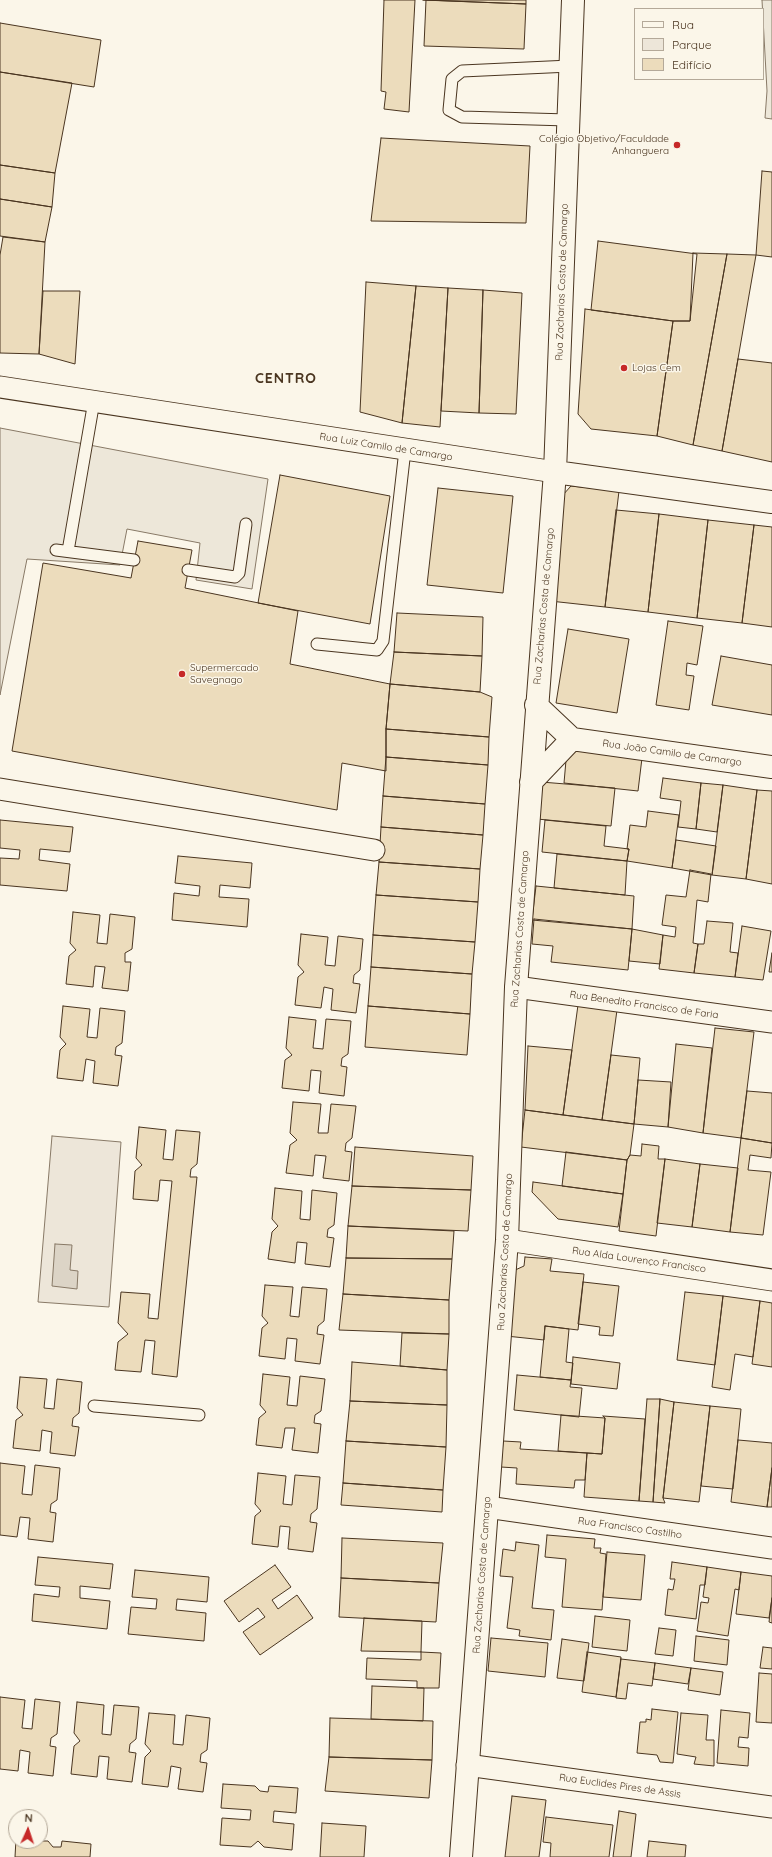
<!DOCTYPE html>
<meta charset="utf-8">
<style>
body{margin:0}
#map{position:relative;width:772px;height:1857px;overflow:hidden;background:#fbf6e9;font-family:Quicksand,sans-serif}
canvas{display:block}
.legend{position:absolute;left:634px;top:8px;width:130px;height:72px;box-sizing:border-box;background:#fbf6e9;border:1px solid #b4a999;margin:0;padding:5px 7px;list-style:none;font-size:12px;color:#4a3520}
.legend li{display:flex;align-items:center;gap:8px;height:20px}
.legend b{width:20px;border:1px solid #b4a999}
.north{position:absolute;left:8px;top:1809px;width:40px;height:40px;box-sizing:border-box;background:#fbf6e9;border:1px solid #b4a999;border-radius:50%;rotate:3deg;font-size:11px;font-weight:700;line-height:16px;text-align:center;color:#4a3520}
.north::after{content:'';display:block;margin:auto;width:14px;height:18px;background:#c62828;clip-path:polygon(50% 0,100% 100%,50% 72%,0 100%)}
</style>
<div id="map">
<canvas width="772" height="1857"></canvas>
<ul class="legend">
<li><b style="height:5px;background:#fbf6e9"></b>Rua</li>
<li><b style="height:11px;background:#ede6d9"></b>Parque</li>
<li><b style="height:11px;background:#ecdcbc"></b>Edifício</li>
</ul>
<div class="north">N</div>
</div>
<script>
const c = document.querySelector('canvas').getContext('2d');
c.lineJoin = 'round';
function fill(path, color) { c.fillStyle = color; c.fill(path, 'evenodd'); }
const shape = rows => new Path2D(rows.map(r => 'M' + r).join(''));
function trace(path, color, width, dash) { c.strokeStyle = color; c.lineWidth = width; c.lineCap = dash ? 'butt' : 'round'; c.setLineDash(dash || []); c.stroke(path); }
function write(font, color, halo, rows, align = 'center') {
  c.font = font + ' Quicksand,sans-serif'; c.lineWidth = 3; c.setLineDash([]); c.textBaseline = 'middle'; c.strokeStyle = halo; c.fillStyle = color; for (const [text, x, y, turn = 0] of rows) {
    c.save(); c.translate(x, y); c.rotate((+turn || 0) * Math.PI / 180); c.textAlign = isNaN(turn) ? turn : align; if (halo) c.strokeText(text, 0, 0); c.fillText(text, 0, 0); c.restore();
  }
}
const green = shape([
 [52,1136,121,1142,109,1307,38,1302,52,1136]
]);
fill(green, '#ede6d9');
trace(green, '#887966', 1);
const parking = shape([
 [762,0,772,0,772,119,765,118,767,91,762,0],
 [0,428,268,479,252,589,196,580,200,543,127,529,120,565,27,559,0,695,0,428]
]);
fill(parking, '#ede7d9');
trace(parking, '#887966', 1);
const water = shape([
 [55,1244,72,1245,70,1270,78,1271,77,1289,52,1286,55,1244]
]);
fill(water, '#dcd4c6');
trace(water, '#887966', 1);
const building = shape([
 [384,0,415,0,409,112,384,109,386,92,381,91,384,0],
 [423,0,526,0,526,4,423,0],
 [426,0,526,4,524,49,424,46,426,0],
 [0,23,101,40,94,87,0,72,0,23],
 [0,72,72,83,55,173,0,165,0,72],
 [381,138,530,146,526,223,371,221,381,138],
 [0,165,55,173,52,207,0,199,0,165],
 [762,171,772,172,772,257,756,255,762,171],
 [0,199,52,207,45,242,0,236,0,199],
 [3,237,45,242,39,354,0,353,0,255,3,237],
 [598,241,697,254,690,321,673,321,591,310,598,241],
 [693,253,727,254,693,445,657,436,673,321,690,321,693,253],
 [727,254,756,255,722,451,693,445,727,254],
 [366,282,416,286,402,423,360,412,366,282],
 [416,286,448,288,440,427,402,423,416,286],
 [448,288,483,290,479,413,441,411,448,288],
 [483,290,522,293,516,414,479,413,483,290],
 [43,291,80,291,75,364,39,354,43,291],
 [585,309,673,321,657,436,591,429,578,414,585,309],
 [738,359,772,363,772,462,722,451,738,359],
 [280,475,390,496,370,624,258,603,280,475],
 [571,486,619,491,605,607,550,601,562,496,571,486],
 [438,488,513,496,503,593,427,585,438,488],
 [616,510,659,514,648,612,605,607,616,510],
 [659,514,708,520,697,618,648,612,659,514],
 [708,520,754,525,742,623,697,618,708,520],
 [754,525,772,527,772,627,742,623,754,525],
 [138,541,192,550,185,588,298,611,290,664,390,684,386,729,386,771,342,763,337,810,12,751,43,563,131,578,138,541],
 [397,613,483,617,482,656,394,652,397,613],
 [668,621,703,626,697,665,687,663,686,675,694,676,689,710,656,705,668,621],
 [568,629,629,639,617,713,556,703,568,629],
 [394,652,482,656,480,692,390,684,394,652],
 [721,656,772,665,772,715,712,705,721,656],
 [390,684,480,692,492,697,489,737,386,729,390,684],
 [386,729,489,737,488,765,386,757,386,729],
 [567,749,642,758,638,791,564,783,567,749],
 [386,757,488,765,485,804,383,796,386,757],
 [663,778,701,783,696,829,678,827,681,801,660,798,663,778],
 [541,782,615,788,611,826,537,819,541,782],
 [701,783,723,785,717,832,696,829,701,783],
 [723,785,757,790,746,879,712,875,723,785],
 [757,790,772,791,772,884,746,879,757,790],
 [383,796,485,804,483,835,381,827,383,796],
 [648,811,679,815,672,868,627,861,629,849,627,849,630,825,646,827,648,811],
 [0,820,73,827,70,852,40,849,39,860,70,864,67,891,0,885,0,858,19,859,20,850,0,848,0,820],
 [545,820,606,826,604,846,629,849,627,861,542,852,545,820],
 [381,827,483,835,480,869,379,862,381,827],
 [676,840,716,846,712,875,672,868,676,840],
 [557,854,627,861,625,895,554,888,557,854],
 [178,856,252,863,250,888,220,885,219,897,249,899,247,927,172,920,174,893,199,896,200,886,175,883,178,856],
 [379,862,480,869,478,902,376,895,379,862],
 [690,870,711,874,708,902,697,900,693,943,698,944,694,973,659,969,663,935,675,937,676,927,662,925,666,895,686,897,690,870],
 [536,886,634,896,632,929,532,920,536,886],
 [376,895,478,902,475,942,373,935,376,895],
 [73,912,100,915,97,943,107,944,110,914,135,917,132,949,125,953,125,962,131,962,128,991,102,988,105,967,95,966,93,987,66,984,69,956,76,950,70,943,73,912],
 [534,919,632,929,628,970,551,962,553,946,532,944,534,919],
 [707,921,733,923,730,952,738,953,735,977,694,973,698,944,704,944,707,921],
 [742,926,771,931,763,980,735,977,742,926],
 [632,929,663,935,660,964,629,961,632,929],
 [301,934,328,937,325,965,335,966,338,936,363,939,360,970,354,975,353,983,360,984,356,1013,331,1010,333,989,324,987,321,1008,295,1005,298,977,304,972,298,965,301,934],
 [373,935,475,942,472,974,371,967,373,935],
 [772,953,772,972,769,972,772,953],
 [371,967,472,974,470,1014,368,1006,371,967],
 [578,1005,617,1010,602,1120,563,1115,578,1005],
 [63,1006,90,1009,87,1037,97,1038,100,1008,125,1011,122,1043,116,1047,115,1055,122,1056,118,1086,93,1083,95,1061,86,1059,83,1081,57,1078,60,1050,66,1044,60,1037,63,1006],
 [368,1006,470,1014,467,1055,365,1047,368,1006],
 [289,1017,316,1020,313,1048,323,1049,326,1019,351,1021,348,1054,342,1058,341,1066,347,1067,344,1096,319,1093,321,1071,311,1070,309,1091,282,1088,285,1060,292,1055,286,1048,289,1017],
 [715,1028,754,1032,741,1138,703,1133,715,1028],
 [676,1044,712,1048,703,1133,668,1127,676,1044],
 [528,1046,572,1050,563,1115,525,1110,528,1046],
 [611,1055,640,1058,634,1124,602,1120,611,1055],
 [638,1080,671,1082,668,1127,634,1124,638,1080],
 [747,1091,772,1093,772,1143,741,1138,747,1091],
 [293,1102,321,1104,318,1133,328,1133,331,1104,356,1106,352,1138,346,1143,345,1151,352,1152,349,1181,323,1178,326,1156,315,1155,313,1176,286,1173,290,1145,297,1140,290,1133,293,1102],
 [525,1110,634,1124,630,1155,627,1160,521,1147,525,1110],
 [139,1127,166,1130,163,1159,173,1160,176,1130,200,1132,197,1164,191,1169,190,1177,197,1177,177,1377,152,1374,155,1341,145,1340,141,1372,115,1370,118,1342,128,1334,118,1323,121,1292,150,1294,148,1318,158,1319,172,1181,160,1180,158,1201,133,1199,135,1171,142,1165,136,1158,139,1127],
 [741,1138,772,1143,771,1158,750,1155,748,1170,771,1172,763,1235,730,1232,741,1138],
 [642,1144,659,1146,658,1159,665,1159,656,1236,619,1231,627,1160,630,1155,641,1156,642,1144],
 [355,1147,473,1156,471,1190,352,1186,355,1147],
 [566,1152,627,1160,623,1194,562,1186,566,1152],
 [665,1159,700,1164,692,1227,657,1223,665,1159],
 [700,1164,738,1168,730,1232,692,1227,700,1164],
 [533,1182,623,1194,618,1227,558,1219,532,1192,533,1182],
 [352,1186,471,1190,468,1231,348,1226,352,1186],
 [275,1188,302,1191,300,1219,310,1220,312,1190,337,1193,334,1225,328,1229,327,1237,334,1238,330,1267,305,1264,307,1243,297,1242,295,1263,268,1259,272,1232,278,1226,272,1219,275,1188],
 [348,1226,454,1231,452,1259,346,1258,348,1226],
 [525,1257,552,1259,550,1271,584,1274,578,1330,545,1326,544,1340,506,1336,513,1271,524,1266,525,1257],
 [346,1258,452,1259,449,1300,343,1294,346,1258],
 [583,1282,619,1286,613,1336,599,1335,600,1327,578,1324,583,1282],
 [265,1285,293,1287,290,1316,299,1317,302,1287,327,1289,324,1321,318,1326,317,1334,324,1335,320,1364,295,1361,297,1339,287,1338,285,1359,259,1356,262,1328,268,1323,262,1316,265,1285],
 [685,1292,723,1296,715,1365,677,1360,685,1292],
 [343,1294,449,1300,449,1334,339,1330,343,1294],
 [723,1296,760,1301,753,1357,735,1354,730,1390,712,1387,723,1296],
 [760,1301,772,1303,772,1367,752,1364,760,1301],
 [545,1326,569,1329,566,1362,573,1363,571,1380,540,1377,545,1326],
 [402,1333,449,1334,447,1370,400,1366,402,1333],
 [573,1357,620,1363,617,1389,571,1384,573,1357],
 [352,1362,447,1370,447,1405,350,1401,352,1362],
 [263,1374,290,1377,287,1405,297,1406,300,1376,325,1379,321,1411,315,1415,314,1423,321,1424,318,1453,292,1450,295,1428,285,1428,282,1448,256,1445,259,1418,266,1412,260,1405,263,1374],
 [517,1375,571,1380,570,1387,582,1388,579,1417,514,1410,517,1375],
 [20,1377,47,1379,44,1408,54,1409,57,1379,82,1382,79,1413,73,1418,72,1426,79,1427,75,1456,50,1453,52,1432,42,1430,40,1451,13,1448,16,1420,23,1415,17,1408,20,1377],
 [647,1399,660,1399,653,1502,639,1501,647,1399],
 [660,1399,674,1402,663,1498,665,1503,653,1502,660,1399],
 [350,1401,447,1405,446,1447,346,1441,350,1401],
 [674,1402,710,1406,699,1502,663,1498,674,1402],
 [710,1406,741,1409,733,1489,701,1486,710,1406],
 [561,1415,605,1418,602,1454,558,1451,561,1415],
 [603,1416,645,1419,639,1501,584,1497,587,1453,602,1454,605,1418,603,1416],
 [738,1440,772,1443,772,1468,767,1507,731,1502,738,1440],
 [346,1441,446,1447,443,1490,343,1483,346,1441],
 [503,1441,521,1442,520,1449,587,1453,585,1480,575,1480,574,1488,516,1484,517,1468,501,1467,503,1441],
 [0,1463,25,1466,22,1494,32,1495,35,1465,60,1468,57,1500,51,1504,50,1512,56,1513,53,1542,28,1539,30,1518,20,1517,17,1537,0,1535,0,1463],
 [772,1468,772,1507,767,1507,772,1468],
 [258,1473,286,1476,283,1504,292,1505,295,1475,320,1477,317,1509,311,1514,310,1522,317,1523,313,1552,288,1549,290,1527,280,1526,278,1547,252,1544,255,1516,261,1511,255,1504,258,1473],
 [343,1483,443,1490,442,1512,341,1505,343,1483],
 [547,1535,595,1539,594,1548,601,1548,600,1553,606,1554,602,1610,562,1607,566,1559,545,1557,547,1535],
 [342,1538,443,1543,439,1583,341,1578,342,1538],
 [516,1542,539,1545,532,1608,554,1610,551,1640,519,1636,520,1630,507,1628,513,1577,500,1576,503,1549,515,1551,516,1542],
 [607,1552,645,1555,641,1600,603,1597,607,1552],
 [38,1557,113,1564,110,1589,80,1586,80,1598,110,1601,107,1629,32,1621,34,1594,59,1597,60,1587,35,1585,38,1557],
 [672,1562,707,1567,705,1585,700,1585,696,1619,665,1615,668,1589,673,1590,675,1579,670,1579,672,1562],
 [275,1565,291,1587,272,1600,278,1609,297,1595,313,1618,260,1655,243,1632,265,1617,258,1608,239,1622,224,1601,275,1565],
 [707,1567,741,1572,739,1590,735,1589,728,1636,697,1631,701,1602,708,1603,709,1598,703,1597,707,1567],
 [135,1570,209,1577,207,1602,177,1599,176,1610,206,1613,204,1641,128,1634,131,1607,156,1609,157,1599,132,1597,135,1570],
 [741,1572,772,1576,772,1598,769,1618,736,1614,741,1572],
 [341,1578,439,1583,436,1622,339,1617,341,1578],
 [772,1598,772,1623,769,1622,772,1598],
 [595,1616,630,1620,627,1651,592,1647,595,1616],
 [364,1618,422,1621,421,1652,361,1651,364,1618],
 [659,1628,676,1630,673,1656,655,1654,659,1628],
 [696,1636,729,1640,727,1665,694,1661,696,1636],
 [491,1638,548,1643,545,1677,488,1671,491,1638],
 [562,1639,589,1643,584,1681,557,1678,562,1639],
 [763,1647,772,1648,772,1669,760,1668,763,1647],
 [421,1652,441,1653,439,1688,417,1688,417,1681,366,1679,367,1658,421,1660,421,1652],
 [587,1652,621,1657,616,1697,582,1692,587,1652],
 [621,1659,655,1663,652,1686,628,1683,626,1699,616,1698,621,1659],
 [655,1663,691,1668,688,1684,653,1679,655,1663],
 [691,1668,723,1672,720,1695,688,1690,691,1668],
 [759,1673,772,1674,772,1723,756,1722,759,1673],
 [372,1686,424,1688,423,1721,371,1719,372,1686],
 [0,1697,25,1700,22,1728,32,1729,35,1699,60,1702,57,1734,51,1738,50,1746,56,1747,53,1776,28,1773,30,1752,20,1750,18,1771,0,1769,0,1697],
 [77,1702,104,1705,102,1734,111,1735,114,1705,139,1707,136,1739,130,1744,129,1752,136,1753,132,1782,107,1779,109,1757,99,1756,97,1777,71,1774,74,1746,80,1741,74,1733,77,1702],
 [652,1709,678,1712,673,1763,660,1762,657,1755,637,1753,640,1722,646,1722,646,1719,651,1720,652,1709],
 [721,1710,750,1713,748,1738,739,1737,738,1747,749,1748,748,1766,717,1763,721,1710],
 [149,1713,175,1715,173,1744,183,1745,186,1715,210,1718,207,1750,201,1754,200,1762,207,1763,203,1792,178,1789,181,1768,171,1766,168,1787,142,1784,145,1757,151,1751,145,1744,149,1713],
 [681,1713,708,1715,706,1740,714,1740,714,1766,694,1764,696,1757,677,1754,681,1713],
 [330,1718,433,1721,432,1760,329,1757,330,1718],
 [329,1757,432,1760,429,1798,325,1791,329,1757],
 [223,1784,255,1786,260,1791,268,1792,269,1786,298,1788,296,1813,274,1811,273,1822,294,1824,292,1850,264,1847,258,1841,251,1847,220,1845,222,1818,250,1820,251,1810,221,1808,223,1784],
 [512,1796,546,1800,539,1857,505,1857,512,1796],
 [619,1811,636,1814,631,1857,613,1857,619,1811],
 [546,1817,613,1825,609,1857,550,1857,551,1843,543,1842,546,1817],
 [322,1823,366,1826,364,1857,320,1857,322,1823],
 [16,1839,16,1841,48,1841,53,1847,61,1847,62,1841,91,1844,90,1857,15,1857,16,1839],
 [649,1841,686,1845,685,1857,647,1857,649,1841]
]);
fill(building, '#ecdcbc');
trace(building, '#4a3520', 1);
const service = shape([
 [568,120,462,117,449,110,452,79,462,71,570,66],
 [56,550,134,560],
 [68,551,94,401],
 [188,570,235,577,239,573,246,524],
 [317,644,377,650,383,641,405,450],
 [94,1406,199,1415]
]);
const minor = shape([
 [0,387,555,472],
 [0,789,374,850],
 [516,987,772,1022],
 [507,1240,772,1280],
 [487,1507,772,1548],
 [467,1765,772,1807]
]);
const primary = shape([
 [555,472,772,502],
 [536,705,572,739,772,767],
 [531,782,572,739],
 [461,1857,507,1240,516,987,555,472,573,0]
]);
trace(service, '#4a3520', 13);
trace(minor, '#4a3520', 23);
trace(primary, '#4a3520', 24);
trace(service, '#fbf6e9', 11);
trace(minor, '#fbf6e9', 21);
trace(primary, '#fbf6e9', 22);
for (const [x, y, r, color] of [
 [677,145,4,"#c62828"],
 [624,368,4,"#c62828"],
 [182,674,4,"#c62828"]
]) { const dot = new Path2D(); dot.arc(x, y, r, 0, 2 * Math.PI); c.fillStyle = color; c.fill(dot); trace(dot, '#fbf6e9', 1.5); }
write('10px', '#4a3520', '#fbf6e9', [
 ["Colégio Objetivo/Faculdade",669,139,"right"],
 ["Anhanguera",669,151,"right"],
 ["Lojas Cem",632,368],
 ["Supermercado",190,668],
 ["Savegnago",190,680]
], 'left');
write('10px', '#4a3520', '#fbf6e9', [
 ["Rua Zacharias Costa de Camargo",562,282,-88],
 ["Rua Luiz Camilo de Camargo",386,447,9],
 ["Rua Zacharias Costa de Camargo",544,606,-85],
 ["Rua João Camilo de Camargo",672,753,8],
 ["Rua Zacharias Costa de Camargo",520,929,-86],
 ["Rua Benedito Francisco de Faria",644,1005,8],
 ["Rua Zacharias Costa de Camargo",505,1252,-87],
 ["Rua Alda Lourenço Francisco",639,1260,8],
 ["Rua Francisco Castilho",630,1528,8],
 ["Rua Zacharias Costa de Camargo",482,1575,-86],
 ["Rua Euclides Pires de Assis",620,1786,8]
]);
c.letterSpacing = '1px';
write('bold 14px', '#4a3520', '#fbf6e9', [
 ["CENTRO",286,379]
]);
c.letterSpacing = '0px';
</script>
